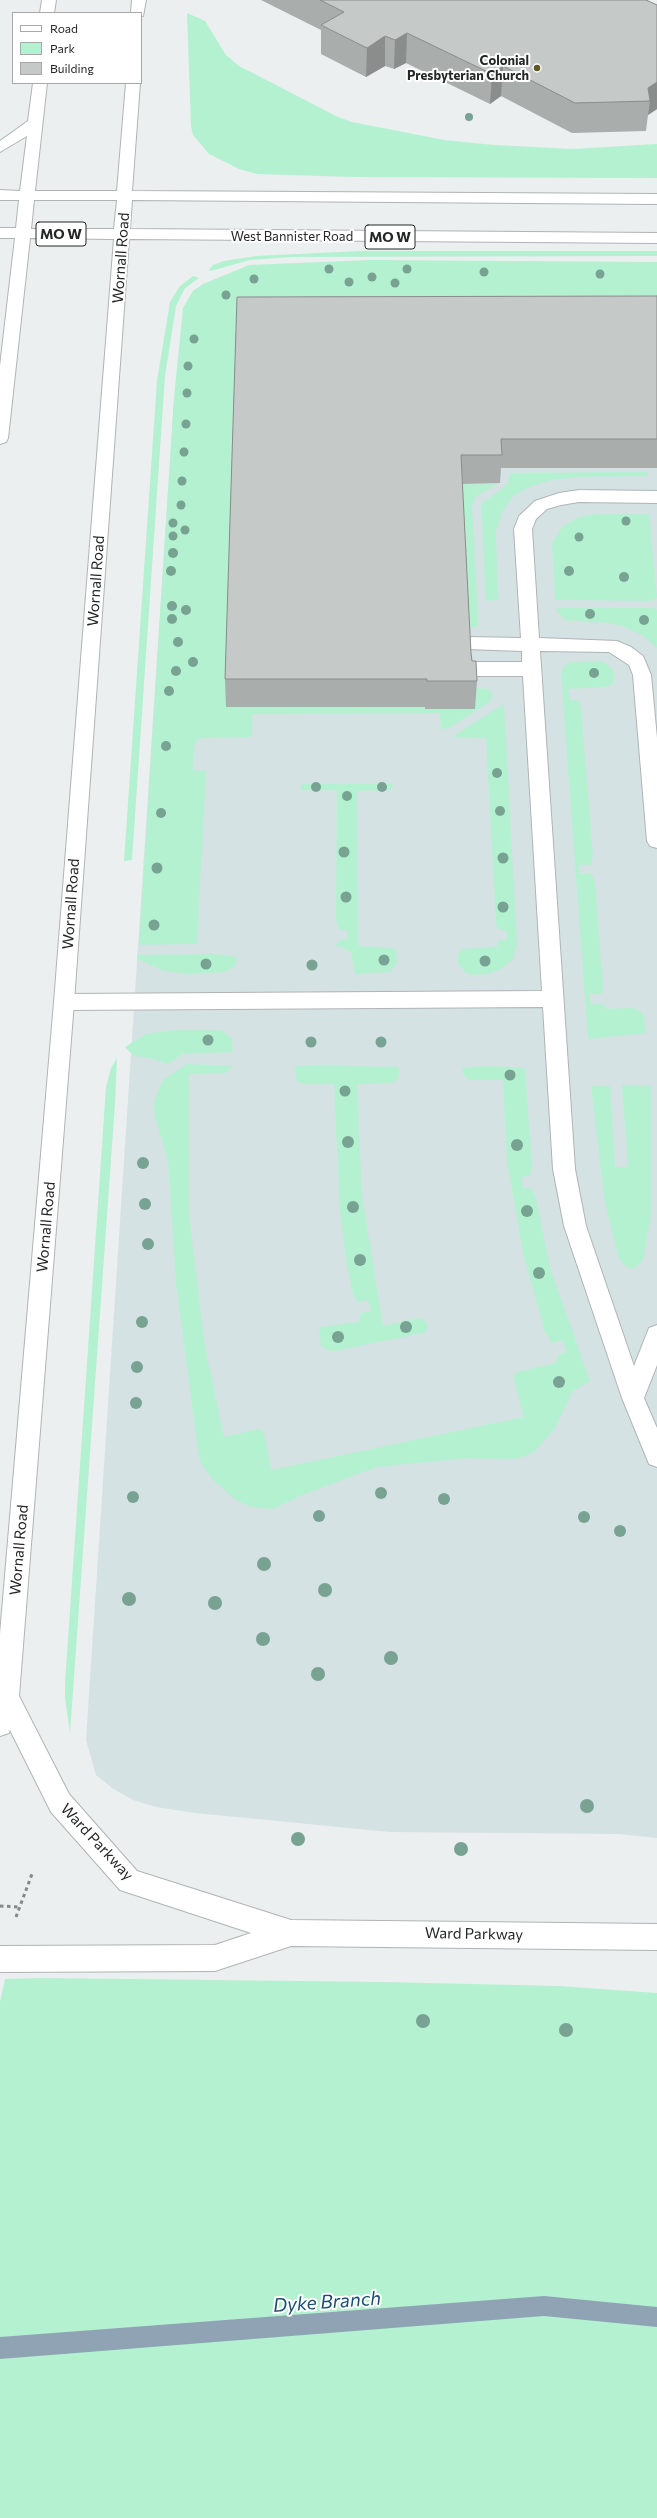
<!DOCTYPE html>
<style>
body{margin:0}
#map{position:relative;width:657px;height:2518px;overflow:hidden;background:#ebeff0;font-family:Commissioner,sans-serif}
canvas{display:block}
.legend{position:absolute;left:12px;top:12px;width:130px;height:72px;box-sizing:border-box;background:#fff;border:1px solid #a8a8a8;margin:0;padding:5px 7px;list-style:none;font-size:12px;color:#252626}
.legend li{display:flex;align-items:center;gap:8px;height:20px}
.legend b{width:20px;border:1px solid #a8a8a8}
</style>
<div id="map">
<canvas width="657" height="2518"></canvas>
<ul class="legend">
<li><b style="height:5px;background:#fff"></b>Road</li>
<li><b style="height:11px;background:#b3f1d1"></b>Park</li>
<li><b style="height:11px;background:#c5c9c8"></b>Building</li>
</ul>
</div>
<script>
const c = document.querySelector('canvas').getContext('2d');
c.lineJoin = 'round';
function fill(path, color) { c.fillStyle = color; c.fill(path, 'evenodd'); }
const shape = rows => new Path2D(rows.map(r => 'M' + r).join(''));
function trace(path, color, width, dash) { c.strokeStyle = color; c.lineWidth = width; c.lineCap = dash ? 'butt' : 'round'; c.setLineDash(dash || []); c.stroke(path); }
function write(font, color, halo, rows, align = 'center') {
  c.font = font + ' Commissioner,sans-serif'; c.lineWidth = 4; c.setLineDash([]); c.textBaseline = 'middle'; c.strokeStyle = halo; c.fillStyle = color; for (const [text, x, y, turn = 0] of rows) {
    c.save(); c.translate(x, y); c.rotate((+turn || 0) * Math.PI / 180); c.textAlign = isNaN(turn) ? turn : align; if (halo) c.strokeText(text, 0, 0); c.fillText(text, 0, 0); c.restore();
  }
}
fill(shape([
 [657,267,657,1838,619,1834,390,1832,195,1813,156,1807,133,1800,112,1788,96,1775,86,1740,174,398]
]), '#d5e2e3');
fill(shape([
 [187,13,205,21,226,55,239,66,338,117,352,122,444,140,494,145,573,149,657,144,657,178,352,177,257,174,239,169,209,154,193,135,191,126],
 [359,251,657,251,657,256,291,257,250,260,211,271,209,270,213,265,224,261,256,256],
 [370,260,657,262,657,326,238,327,425,709,474,709,474,688,488,689,493,695,489,702,452,726,441,730,440,713,252,714,252,734,250,737,199,738,194,745,193,770,206,771,197,944,139,945,174,398,183,308,193,291,203,284,249,265],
 [193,276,199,278,185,288,176,306,165,376,132,860,124,861,157,381,170,302,180,286],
 [648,472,648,476,578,477,551,480,532,486,513,496,502,512,496,532,498,600,486,601,481,504,507,485,511,473],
 [459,484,497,484,476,496,472,505,478,618,477,627,466,627],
 [596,514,649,514,657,597,652,601,555,600,552,543,563,526,579,517],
 [564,608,654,608,657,610,657,648,642,635,622,626,607,623,565,620,555,609],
 [600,661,607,664,614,671,614,683,606,687,568,689,570,700,578,700,581,707,593,856,591,865,579,865,580,874,591,873,595,883,603,985,602,994,589,994,591,1004,603,1004,606,1009,634,1008,640,1011,644,1016,646,1033,588,1039,561,674,563,667,571,662],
 [504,704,517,944,513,959,501,969,488,974,471,975,464,971,458,963,458,955,461,949,497,947,499,940,507,940,506,930,499,930,496,924,486,738,452,737],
 [303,784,391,784,394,786,390,790,357,791,358,946,393,948,396,951,397,963,390,972,355,974,351,952,340,946,335,947,340,940,347,939,347,930,339,930,336,920,337,790,303,790,300,787],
 [214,954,237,957,235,966,225,972,189,974,164,971,137,959,137,955],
 [174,1030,220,1030,232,1038,233,1052,182,1054,168,1064,150,1058,134,1056,125,1047,146,1034],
 [117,1058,115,1104,70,1733,65,1698,65,1683,106,1087,111,1068],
 [187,1064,233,1066,225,1073,189,1074,189,1215,205,1346,224,1437,258,1429,264,1432,271,1470,524,1417,513,1375,518,1372,556,1363,558,1355,567,1352,562,1340,552,1343,545,1332,523,1253,507,1161,503,1080,468,1080,463,1074,462,1068,486,1066,525,1068,532,1167,530,1176,521,1177,523,1188,531,1188,536,1198,550,1268,590,1381,573,1391,555,1428,535,1451,523,1457,510,1459,467,1458,377,1467,302,1495,273,1509,251,1507,236,1500,212,1479,201,1463,198,1450,176,1283,168,1160,154,1114,154,1102,163,1080],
 [317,1065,399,1067,399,1077,393,1083,357,1084,362,1195,383,1326,420,1318,427,1323,427,1332,335,1351,328,1350,321,1346,319,1327,359,1322,361,1313,371,1311,368,1300,357,1302,353,1294,347,1266,340,1211,334,1084,303,1084,297,1081,296,1075,295,1066],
 [622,1085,651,1086,651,1215,643,1260,635,1268,628,1268,619,1259,605,1203,592,1095,592,1086,610,1086,615,1167,628,1167],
 [41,1978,384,1982,559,1986,657,1993,657,2518,0,2518,0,2002,5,1979]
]), '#b3f1d1');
fill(shape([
 [544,2296,657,2307,657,2327,544,2316,0,2359,0,2337,544,2296]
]), '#8fa3b5');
const minor = shape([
 [579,490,657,491,657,503,579,502,561,505,547,509,536,519,532,529,539,638,617,641,631,647,643,656,651,675,657,738,657,848,650,846,647,841,633,675,629,665,609,652,540,651,575,1169,586,1226,634,1366,649,1328,657,1325,657,1365,644,1398,657,1428,657,1467,649,1464,622,1398,564,1226,553,1169,543,1007,64,1010,57,1008,54,1002,57,996,64,994,542,991,523,676,468,676,462,674,459,669,462,664,468,662,522,662,522,651,467,649,461,648,458,643,461,638,467,637,521,638,514,529,519,516,535,501,559,493,579,490]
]);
const major = shape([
 [42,0,56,0,54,13,40,13,42,0],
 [132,0,146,0,143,16,141,16,141,13,131,13,132,0],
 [33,83,47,83,35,191,117,191,126,83,140,83,132,191,657,194,657,204,132,200,130,229,657,233,657,243,129,239,74,1002,19,1696,69,1794,137,1871,291,1920,657,1924,657,1950,291,1946,215,1971,0,1972,0,1946,215,1945,251,1933,120,1890,51,1812,10,1730,9,1733,0,1736,0,1634,54,1002,114,239,30,238,8,438,6,442,0,444,0,366,15,238,0,238,0,228,16,228,19,200,0,200,0,190,20,191,27,136,0,152,0,141,28,121,33,83],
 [34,200,117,200,114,229,31,229,34,200]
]);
trace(minor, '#b0b4b4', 2);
trace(major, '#b0b4b4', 2);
trace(shape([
 [0,1906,19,1907],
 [16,1917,32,1874]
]), '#868989', 3, [3.5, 3.5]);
fill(minor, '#fff');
fill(major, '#fff');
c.fillStyle = '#78a292';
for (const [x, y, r] of [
 [469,117,4],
 [329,269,4.5],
 [407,269,4.5],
 [484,272,4.5],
 [600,274,4.5],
 [372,277,4.5],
 [254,279,4.5],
 [349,282,4.5],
 [395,283,4.5],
 [226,295,4.5],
 [194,339,4.5],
 [188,366,4.5],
 [187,393,4.5],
 [186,424,4.5],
 [184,452,4.5],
 [182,481,4.5],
 [181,505,4.5],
 [626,521,4.5],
 [173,523,4.5],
 [185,530,4.5],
 [173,536,4.5],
 [579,537,4.5],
 [173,553,5],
 [171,571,5],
 [569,571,5],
 [624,577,5],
 [172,606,5],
 [186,610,5],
 [590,614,5],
 [172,619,5],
 [644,620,5],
 [178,642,5],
 [193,662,5],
 [176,671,5],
 [594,673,5],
 [169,691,5],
 [166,746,5],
 [497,773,5],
 [316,787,5],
 [382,787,5],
 [347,796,5],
 [500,811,5],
 [161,813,5],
 [344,852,5.5],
 [503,858,5.5],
 [157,868,5.5],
 [346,897,5.5],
 [503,907,5.5],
 [154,925,5.5],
 [384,960,5.5],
 [485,961,5.5],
 [206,964,5.5],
 [312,965,5.5],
 [208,1040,5.5],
 [311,1042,5.5],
 [381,1042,5.5],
 [510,1075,5.5],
 [345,1091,5.5],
 [348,1142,6],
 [517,1145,6],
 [143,1163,6],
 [145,1204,6],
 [353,1207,6],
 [527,1211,6],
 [148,1244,6],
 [360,1260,6],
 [539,1273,6],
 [142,1322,6],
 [406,1327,6],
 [338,1337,6],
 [137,1367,6],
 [559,1382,6],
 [136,1403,6],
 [381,1493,6],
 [133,1497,6],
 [444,1499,6],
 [319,1516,6],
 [584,1517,6],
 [620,1531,6],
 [264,1564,7],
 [325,1590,7],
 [129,1599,7],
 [215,1603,7],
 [263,1639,7],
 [391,1658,7],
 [318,1674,7],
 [587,1806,7],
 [298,1839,7],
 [461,1849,7],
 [423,2021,7],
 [566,2030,7]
]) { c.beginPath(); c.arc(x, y, r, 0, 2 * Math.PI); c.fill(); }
fill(shape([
 [261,0,646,0,657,5,657,109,648,115,646,131,572,133,501,96,490,104,406,63,394,69,385,66,366,77,321,54,321,30],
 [657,296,657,468,501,468,500,483,462,484,471,653,472,661,477,681,475,709,425,709,425,707,226,707,225,679,237,297]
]), '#a9adac');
fill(shape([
 [407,33,406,63,394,69,395,40],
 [385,36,385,66,366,77,367,48],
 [503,66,501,96,490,104,492,74],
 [657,82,657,109,648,115,650,101,648,88]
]), '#8a8d8c');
const building = shape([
 [320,0,646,0,657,5,657,82,648,88,650,101,575,103,503,66,492,74,407,33,395,40,385,36,367,48,321,25,344,12,320,0],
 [657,296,657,439,501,439,502,455,461,455,471,653,472,661,476,661,477,681,427,681,427,679,225,679,237,297,657,296]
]);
fill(building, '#c5c9c8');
trace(building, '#8a8d8c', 1);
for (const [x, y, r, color] of [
 [537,68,4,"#615723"]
]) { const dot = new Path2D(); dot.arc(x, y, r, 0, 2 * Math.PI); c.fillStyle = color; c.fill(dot); trace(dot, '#fff', 1.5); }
write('bold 13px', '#252626', '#fff', [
 ["Colonial",529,61],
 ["Presbyterian Church",529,76]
], 'right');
write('13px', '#252626', '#fff', [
 ["West Bannister Road",292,237]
]);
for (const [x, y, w] of [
 [61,234,50],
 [390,237,50]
]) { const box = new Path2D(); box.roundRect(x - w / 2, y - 12, w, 24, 3); c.fillStyle = '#fff'; c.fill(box); trace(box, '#252626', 1); }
write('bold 14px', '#252626', null, [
 ["MO W",61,234],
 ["MO W",390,237]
]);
write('15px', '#252626', '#fff', [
 ["Wornall Road",121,258,-86],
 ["Wornall Road",96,581,-86],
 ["Wornall Road",71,904,-86],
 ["Wornall Road",46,1227,-85],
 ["Wornall Road",19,1550,-85],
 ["Ward Parkway",97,1842,47],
 ["Ward Parkway",474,1934,1]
]);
write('italic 19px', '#194d75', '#fff', [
 ["Dyke Branch",327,2302,-4]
]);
</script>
